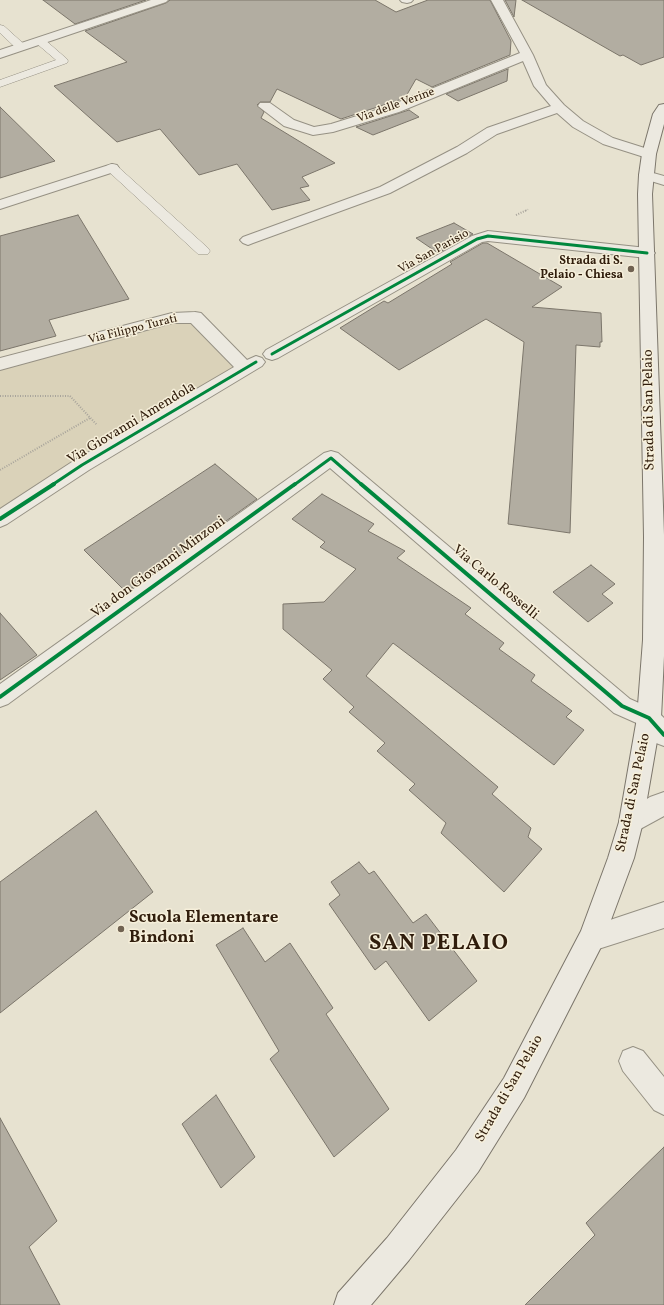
<!DOCTYPE html>
<style>
body{margin:0}
canvas{display:block;background:#e7e2d0}
</style>
<canvas width="664" height="1305"></canvas>
<script>
const c = document.querySelector('canvas').getContext('2d');
c.lineJoin = 'round';
function fill(path, color) { c.fillStyle = color; c.fill(path, 'evenodd'); }
const shape = rows => new Path2D(rows.map(r => 'M' + r).join(''));
function trace(path, color, width, dash) { c.strokeStyle = color; c.lineWidth = width; c.lineCap = dash ? 'butt' : 'round'; c.setLineDash(dash || []); c.stroke(path); }
function write(font, color, halo, rows, align = 'center') {
  c.font = font + ' Vollkorn,serif'; c.lineWidth = 3; c.setLineDash([]); c.textBaseline = 'middle'; c.strokeStyle = halo; c.fillStyle = color; for (const [text, x, y, turn = 0] of rows) {
    c.save(); c.translate(x, y); c.rotate((+turn || 0) * Math.PI / 180); c.textAlign = isNaN(turn) ? turn : align; if (halo) c.strokeText(text, 0, 0); c.fillText(text, 0, 0); c.restore();
  }
}
fill(shape([
 [195,317,246,369,0,520,0,364]
]), '#dad2b9');
const building = shape([
 [43,0,146,0,75,24,43,0],
 [170,0,375,0,396,12,428,0,490,0,511,41,510,55,432,87,416,79,405,98,341,119,277,89,270,102,260,102,257,105,264,112,261,118,335,163,302,177,309,186,300,188,310,200,272,210,237,164,199,175,160,129,117,142,54,86,127,62,85,31,166,3,170,0],
 [505,0,516,0,514,17,505,0],
 [522,0,664,0,664,57,641,65,623,55,620,56,522,0],
 [508,69,507,81,458,101,446,94,508,69],
 [0,107,55,161,0,178,0,107],
 [409,110,419,117,373,135,356,127,409,110],
 [78,215,129,299,49,320,56,336,0,351,0,236,78,215],
 [454,223,473,234,438,253,416,238,454,223],
 [483,243,487,243,562,287,532,307,601,313,602,342,600,342,600,347,576,345,570,533,508,524,524,342,486,319,399,370,340,328,384,301,388,303,452,264,450,262,483,243],
 [215,464,257,499,126,592,84,550,215,464],
 [322,494,374,524,368,531,405,551,397,558,471,608,465,614,504,643,499,649,535,675,531,681,572,711,566,717,584,730,554,765,393,643,366,676,498,787,492,794,531,828,528,837,542,849,504,892,441,833,446,823,409,790,415,784,377,751,385,743,349,712,354,707,323,679,332,670,283,629,283,604,324,602,356,569,320,547,325,542,292,519,322,494],
 [591,565,615,584,602,594,613,603,588,622,553,592,591,565],
 [0,613,37,655,0,680,0,613],
 [96,811,153,892,0,1013,0,882,96,811],
 [359,862,369,874,374,871,413,923,426,914,477,981,429,1021,386,961,375,970,329,904,340,895,331,882,359,862],
 [243,928,265,962,290,943,333,1008,326,1014,389,1109,334,1157,270,1059,279,1051,216,945,243,928],
 [216,1095,255,1157,221,1188,182,1124,216,1095],
 [0,1118,57,1221,29,1247,60,1305,0,1305,0,1118],
 [664,1147,664,1305,525,1305,595,1235,586,1223,664,1147]
]);
fill(building, '#b2ada1');
trace(building, '#7c766b', 1);
const lane = shape([
 [0,25,4,26,25,45,26,47,25,49,17,49,0,33,0,25],
 [40,38,44,39,67,59,68,61,67,63,0,87,0,80,56,60,36,43,35,41,40,38],
 [112,164,116,165,208,248,210,251,208,254,198,254,108,171,106,168,108,165,112,164]
]);
const street = shape([
 [151,0,168,0,166,2,0,58,0,50,151,0],
 [400,0,413,0,411,2,407,3,402,2,400,0],
 [491,0,503,0,533,55,546,85,564,105,583,121,613,138,654,151,656,154,654,157,649,158,644,157,603,144,573,127,557,113,497,134,467,153,390,193,253,243,248,245,243,243,240,240,243,237,380,187,457,147,487,128,551,106,534,86,523,61,399,112,333,132,313,135,284,126,258,106,260,103,270,103,294,120,314,127,331,124,389,106,520,53,491,0],
 [112,164,117,165,119,168,117,171,0,209,0,200,112,164],
 [646,171,664,176,664,185,641,178,639,175,641,172,646,171],
 [488,231,647,248,652,250,655,253,652,256,647,258,488,241,482,242,278,358,272,360,266,358,263,354,266,350,472,236,488,231],
 [195,312,201,313,247,360,256,356,262,358,265,362,262,366,89,470,7,524,0,527,0,509,75,460,234,367,191,323,172,323,0,370,0,358,172,313,195,312],
 [331,451,338,453,630,699,657,711,664,718,664,746,656,743,641,725,614,713,330,468,8,704,0,707,0,684,324,453,331,451],
 [664,792,664,816,631,834,622,830,619,822,622,814,650,797,664,792],
 [664,902,664,928,592,951,583,947,579,938,583,929,664,902],
 [633,1047,643,1051,664,1077,664,1115,654,1110,623,1071,619,1061,623,1051,633,1047]
]);
const secondary = shape([
 [664,104,664,124,656,154,652,194,664,535,664,656,661,718,643,822,634,858,601,947,524,1098,478,1172,409,1260,371,1305,334,1305,338,1293,387,1238,456,1150,504,1078,581,931,608,858,619,822,637,718,643,640,644,537,638,194,639,175,642,154,653,114,659,105,664,104]
]);
trace(lane, '#969184', 1);
trace(street, '#969184', 2);
trace(secondary, '#7c766b', 2);
trace(shape([
 [525,211,529,209]
]), '#a8a49b', 1.5, [0.5, 1]);
trace(shape([
 [516,215,527,210],
 [0,396,70,396,97,425],
 [0,470,90,418]
]), '#a8a49b', 2, [1, 1.5]);
fill(lane, '#ece9e0');
fill(street, '#ece9e0');
fill(secondary, '#ece9e0');
trace(shape([
 [272,354,477,239,488,236,647,253],
 [52,485,82,465,256,362],
 [294,485,331,458,362,485]
]), '#00873e', 3);
trace(shape([
 [361,484,622,706,649,718,664,735],
 [0,519,54,484],
 [0,697,295,484]
]), '#00873e', 4);
for (const [x, y, r, color] of [
 [631,269,4,"#706251"],
 [121,929,4,"#706251"]
]) { const dot = new Path2D(); dot.arc(x, y, r, 0, 2 * Math.PI); c.fillStyle = color; c.fill(dot); trace(dot, '#f6efda', 1.5); }
write('12px', '#301d0c', '#f6efda', [
 ["Via delle Verine",396,106,-20],
 ["Via San Parisio",434,252,-29],
 ["Via Filippo Turati",133,330,-14]
]);
write('bold 12px', '#301d0c', '#f6efda', [
 ["Strada di S.",623,262],
 ["Pelaio - Chiesa",623,276]
], 'right');
write('14px', '#301d0c', '#f6efda', [
 ["Strada di San Pelaio",650,410,-91],
 ["Via Giovanni Amendola",132,424,-31],
 ["Via don Giovanni Minzoni",159,568,-36],
 ["Via Carlo Rosselli",495,583,40],
 ["Strada di San Pelaio",634,793,-78],
 ["Strada di San Pelaio",510,1089,-60]
]);
write('bold 17px', '#301d0c', '#f6efda', [
 ["Scuola Elementare",129,919],
 ["Bindoni",129,939]
], 'left');
c.letterSpacing = '1px';
write('bold 22px', '#301d0c', '#f6efda', [
 ["SAN PELAIO",439,945]
]);
c.letterSpacing = '0px';
</script>
